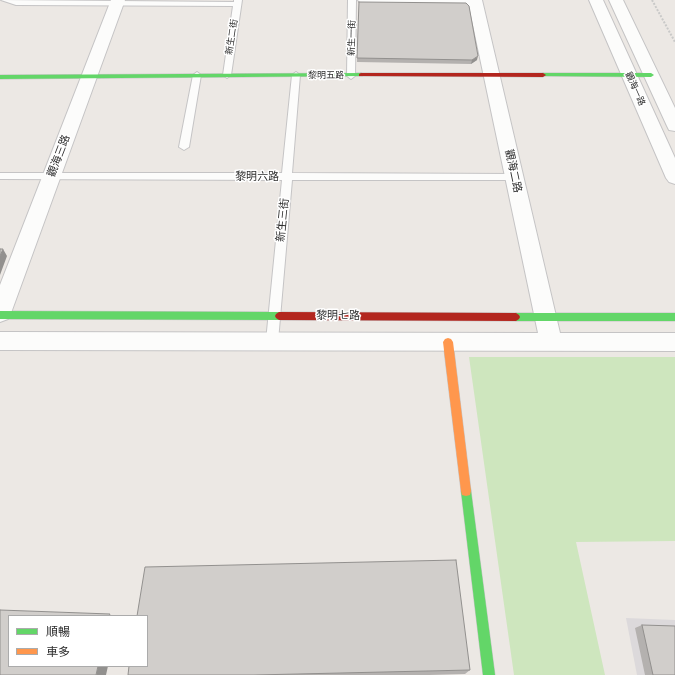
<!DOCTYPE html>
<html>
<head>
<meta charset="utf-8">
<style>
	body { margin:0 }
	#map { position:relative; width:675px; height:675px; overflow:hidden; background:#ece8e4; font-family:"Noto Sans","Noto Sans TC",sans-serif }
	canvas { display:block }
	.legend { position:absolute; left:8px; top:615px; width:140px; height:52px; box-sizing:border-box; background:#fff; border:1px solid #ababab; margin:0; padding:5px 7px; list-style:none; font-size:12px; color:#2e2e2e }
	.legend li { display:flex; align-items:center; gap:8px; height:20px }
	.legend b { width:20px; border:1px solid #ababab }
</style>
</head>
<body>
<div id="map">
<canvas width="675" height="675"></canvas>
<ul class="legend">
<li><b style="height:5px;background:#63d668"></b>順暢</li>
<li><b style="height:5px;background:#ff974d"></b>車多</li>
</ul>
</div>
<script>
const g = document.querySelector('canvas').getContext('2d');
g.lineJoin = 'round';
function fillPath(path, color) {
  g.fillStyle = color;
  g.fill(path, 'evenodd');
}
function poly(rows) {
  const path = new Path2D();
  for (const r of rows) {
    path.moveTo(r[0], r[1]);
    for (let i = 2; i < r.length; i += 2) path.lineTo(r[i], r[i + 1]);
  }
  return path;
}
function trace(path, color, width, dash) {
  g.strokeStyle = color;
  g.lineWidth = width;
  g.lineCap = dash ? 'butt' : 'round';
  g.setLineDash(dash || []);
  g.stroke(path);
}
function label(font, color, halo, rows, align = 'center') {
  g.font = font + ' "Noto Sans","Noto Sans TC",sans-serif';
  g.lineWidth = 3;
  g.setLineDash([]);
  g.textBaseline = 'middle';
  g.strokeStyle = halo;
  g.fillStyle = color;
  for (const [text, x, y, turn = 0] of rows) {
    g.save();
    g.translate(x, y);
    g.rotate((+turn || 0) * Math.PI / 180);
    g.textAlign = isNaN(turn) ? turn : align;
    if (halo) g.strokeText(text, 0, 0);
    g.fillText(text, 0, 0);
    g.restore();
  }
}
fillPath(poly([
	[626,618,675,620,675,675,637,675]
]), '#dcd9db');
fillPath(poly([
	[469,357,675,357,675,541,576,542,605,675,514,675]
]), '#cee6be');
const lane = poly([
	[1,0,234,2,234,0,242,0,231,75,227,78,223,75,233,6,16,5,1,0],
	[348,0,356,0,355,76,351,79,347,76,348,0],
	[197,72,201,75,189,147,184,150,179,147,193,75,197,72],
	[296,72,300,75,292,173,514,174,519,177,514,180,292,180,278,341,276,345,272,346,268,345,266,341,282,180,0,179,0,173,282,173,292,75,296,72]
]);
const street = poly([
	[111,0,125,0,11,313,8,319,0,322,0,285,111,0],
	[358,0,482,0,560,333,675,333,675,351,0,350,0,332,538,333,469,6,365,4,360,3,358,0],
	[589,0,603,0,675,158,675,184,669,182,666,178,589,0],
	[609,0,623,0,675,108,675,131,669,130,667,126,609,0]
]);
const fast = poly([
	[361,73,363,74,363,76,0,79,0,75,361,73],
	[543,73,651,73,654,75,651,77,541,76,541,74,543,73],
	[0,311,279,312,282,314,283,316,282,318,279,320,0,319,0,311],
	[516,313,675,313,675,321,516,321,513,319,512,317,513,315,516,313],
	[466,486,470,487,471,491,495,675,483,675,461,491,462,487,466,486]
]);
const slow = poly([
	[448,338,451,339,453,342,471,491,470,495,466,496,462,495,461,491,443,342,445,339,448,338]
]);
const jam = poly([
	[361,73,543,73,546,75,543,77,359,76,359,74,361,73],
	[279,312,516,313,519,315,520,317,519,319,516,321,279,320,276,318,275,316,276,314,279,312]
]);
trace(lane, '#c5c4c5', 2);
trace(street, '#c5c4c5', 2);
trace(fast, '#c5c4c5', 1);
trace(slow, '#c5c4c5', 1);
trace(jam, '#c5c4c5', 1);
trace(poly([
	[652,0,675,42]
]), '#c9c9c8', 2, [2, 1.5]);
fillPath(lane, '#fcfcfb');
fillPath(street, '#fcfcfb');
fillPath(fast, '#63d668');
fillPath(slow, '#ff974d');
fillPath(jam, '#b3261e');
fillPath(poly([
	[359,2,477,60,471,64,357,62],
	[642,625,675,675,645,675,635,628],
	[470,670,465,674,429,675,128,675]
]), '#b4b1af');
fillPath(poly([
	[478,56,477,60,471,64,472,60],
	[3,249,7,256,0,275,0,256],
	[98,666,108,666,106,675,96,675]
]), '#92908e');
const building = poly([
	[359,2,466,3,469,6,478,56,472,60,357,58,359,2],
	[0,249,3,249,0,256,0,249],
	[456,560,470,670,254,675,128,675,129,666,147,666,147,616,137,616,145,567,456,560],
	[0,610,110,614,109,616,9,616,9,666,98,666,96,675,0,675,0,610],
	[642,625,675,626,675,675,653,675,642,625]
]);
fillPath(building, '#d1cecb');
trace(building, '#92908e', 1);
label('9px', '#2e2e2e', '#fff', [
	["新生二街",232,37,-81],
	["新生一街",352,38,-89],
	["黎明五路",326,75],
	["觀海一路",635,89,66]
]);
label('11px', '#2e2e2e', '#fff', [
	["觀海三路",59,156,-69],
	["觀海二路",513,171,78],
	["黎明六路",257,177],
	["新生三街",283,220,-84],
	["黎明七路",338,316]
]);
</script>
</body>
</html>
